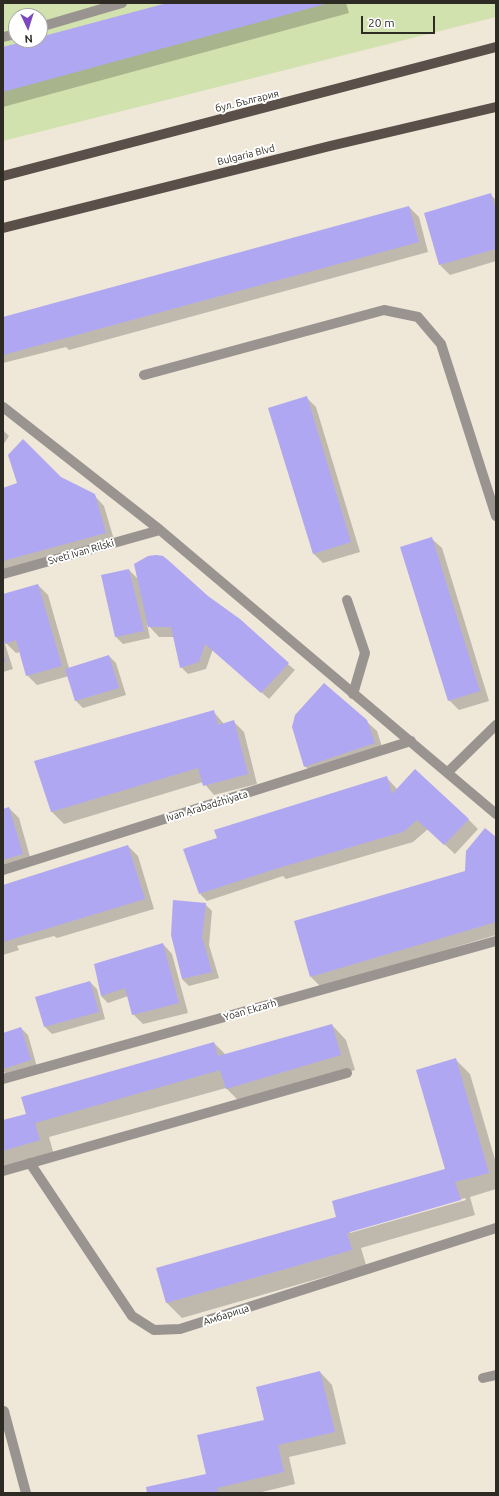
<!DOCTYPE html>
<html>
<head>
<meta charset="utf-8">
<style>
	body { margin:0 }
	#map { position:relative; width:499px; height:1496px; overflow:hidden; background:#efe7d8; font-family:Ubuntu,sans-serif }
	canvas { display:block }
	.frame { position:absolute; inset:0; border:4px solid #2e2b25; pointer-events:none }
	.north { position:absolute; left:8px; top:8px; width:40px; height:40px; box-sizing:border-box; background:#fff; border:1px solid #abaaa8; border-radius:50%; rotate:176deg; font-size:11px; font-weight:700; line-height:16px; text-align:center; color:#2e2b25 }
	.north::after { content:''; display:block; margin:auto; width:14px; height:18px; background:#7c48bf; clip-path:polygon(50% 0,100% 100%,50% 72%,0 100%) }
	.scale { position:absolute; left:361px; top:16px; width:74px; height:18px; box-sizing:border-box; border:2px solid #2e2b25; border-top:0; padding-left:5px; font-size:12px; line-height:14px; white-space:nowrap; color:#2e2b25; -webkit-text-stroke:3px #fff; paint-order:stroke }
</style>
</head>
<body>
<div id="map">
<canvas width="499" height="1496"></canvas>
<div class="frame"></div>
<div class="north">N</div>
<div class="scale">20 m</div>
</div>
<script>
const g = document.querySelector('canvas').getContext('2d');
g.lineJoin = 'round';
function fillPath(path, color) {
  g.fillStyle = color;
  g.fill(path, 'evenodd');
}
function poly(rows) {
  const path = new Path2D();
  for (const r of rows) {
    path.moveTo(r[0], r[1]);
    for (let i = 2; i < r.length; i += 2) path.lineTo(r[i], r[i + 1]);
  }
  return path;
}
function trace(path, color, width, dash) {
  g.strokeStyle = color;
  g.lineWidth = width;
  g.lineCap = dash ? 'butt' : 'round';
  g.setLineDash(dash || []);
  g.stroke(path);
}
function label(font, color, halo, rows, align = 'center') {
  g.font = font + ' Ubuntu,sans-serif';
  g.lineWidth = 4;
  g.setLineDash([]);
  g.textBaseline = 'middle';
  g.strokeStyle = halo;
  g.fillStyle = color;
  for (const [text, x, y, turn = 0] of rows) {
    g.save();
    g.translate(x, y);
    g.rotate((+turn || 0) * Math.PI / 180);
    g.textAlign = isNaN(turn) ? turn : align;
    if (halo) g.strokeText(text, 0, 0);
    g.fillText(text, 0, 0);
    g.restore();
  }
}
fillPath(poly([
	[3,3,496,3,496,17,3,141],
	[16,16,40,16,40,40,16,40]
]), '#d2e2af');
fillPath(poly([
	[172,3,346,3,349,13,3,107,3,49],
	[490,194,496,200,496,261,450,275,440,265],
	[409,207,419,217,428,252,69,350,66,347,3,363,3,318],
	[306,397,316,407,360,552,323,563,313,553],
	[3,430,9,436,3,445],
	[61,478,94,495,104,506,115,543,3,574,3,489],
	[432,539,442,548,489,701,459,710,449,700],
	[129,570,138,579,207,597,295,670,269,699,213,649,206,669,188,674,181,667,174,637,159,637,147,624,150,638,123,644,116,637],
	[38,585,48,595,69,668,109,656,116,663,126,695,83,708,76,701,69,676,37,685,27,675,20,652,16,653,4,641,13,669,3,672,3,595],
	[213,711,224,724,234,722,244,732,257,784,214,795,203,782,64,824,52,812,36,762],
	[366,721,377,731,384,753,315,776,305,766],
	[386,777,397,789,468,819,478,829,455,854,428,829,413,842,286,879,283,876,207,901,200,894],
	[9,808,19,818,32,864,3,872,3,810],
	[496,838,496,935,321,987,311,977,466,871],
	[128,846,138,856,154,909,57,938,54,936,17,946,19,950,3,955,3,886],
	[205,904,212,911,209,945,219,978,189,986,182,979],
	[163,944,172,954,188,1013,143,1024,133,1014,128,996,108,1003,101,996],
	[90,982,97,989,105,1019,52,1034,45,1027],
	[332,1025,346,1040,355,1070,241,1103,226,1088,49,1137,54,1155,3,1170,3,1121,28,1114,214,1043,226,1055],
	[21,1028,28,1035,37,1067,8,1076,3,1071,3,1034],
	[456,1060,470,1074,496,1163,496,1189,470,1197,475,1215,361,1248,366,1265,182,1318,167,1303,158,1269,337,1217,446,1170],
	[465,1198,466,1200,350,1233,350,1231],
	[320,1372,332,1385,346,1444,289,1457,295,1484,258,1493,148,1493,207,1475]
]), '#0003');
fillPath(poly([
	[167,3,329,3,3,92,3,47,30,40,40,40,40,37],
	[491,193,496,211,496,249,439,265,424,213],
	[409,206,419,242,3,355,3,317],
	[307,396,351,542,313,554,268,408],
	[23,439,61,477,95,494,106,533,3,561,3,488,17,483,8,455],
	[432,537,480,691,448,701,400,547],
	[156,555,163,556,168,560,208,596,240,619,289,663,261,693,205,644,199,662,180,668,171,627,148,627,134,564,148,556],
	[129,569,144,631,115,637,101,575],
	[38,584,62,666,26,676,16,640,5,644,3,638,3,594],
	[3,653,6,662,3,663],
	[109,655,119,688,75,701,65,669],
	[324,683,367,720,375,743,304,767,292,727,295,715],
	[214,710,218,725,234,720,248,774,203,786,198,768,51,812,34,761],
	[415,769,469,819,444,845,417,820,403,832,275,869,199,894,183,849,217,838,214,830,387,776,392,794],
	[9,807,23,854,3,860,3,809],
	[485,828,496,837,496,922,310,977,294,921,465,871,466,851],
	[128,845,145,899,3,942,3,885],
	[173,900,206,903,202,937,212,972,182,979,171,935],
	[163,943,179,1003,132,1015,125,988,101,996,94,964],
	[90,981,99,1012,44,1027,35,997],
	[332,1024,341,1055,226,1089,220,1070,35,1123,40,1140,3,1151,3,1120,26,1114,21,1097,214,1042,218,1056],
	[21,1027,31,1060,3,1069,3,1033],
	[456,1058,489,1173,455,1182,461,1200,347,1233,352,1250,166,1303,156,1268,336,1217,332,1201,445,1169,416,1070],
	[320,1371,335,1432,278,1445,284,1472,217,1488,219,1493,147,1493,146,1487,206,1474,197,1435,264,1420,256,1387]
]), '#afa7f2');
trace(poly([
	[347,600,365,653,353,694]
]), '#9a9490', 10);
trace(poly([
	[40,27,122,3],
	[3,37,16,34],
	[144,375,384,310,418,317,441,344,496,516],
	[3,407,160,530,496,814],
	[3,574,160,530],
	[448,772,496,725],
	[3,870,411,741],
	[3,1079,496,941],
	[30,1163,132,1316,154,1330,180,1329,496,1228],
	[3,1171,347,1073],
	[483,1378,496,1375],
	[4,1411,26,1493]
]), '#9a9490', 10);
trace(poly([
	[3,176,496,47],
	[3,228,330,146,496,107]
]), '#5b5049', 10);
label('10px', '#2e2b25', '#fff', [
	["бул. България",247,101,-14],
	["Bulgaria Blvd",246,155,-14],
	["Sveti Ivan Rilski",81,552,-16],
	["Ivan Arabadzhiyata",207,806,-17],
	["Yoan Ekzarh",250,1010,-16],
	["Амбарица",226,1315,-18]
]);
</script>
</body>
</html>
